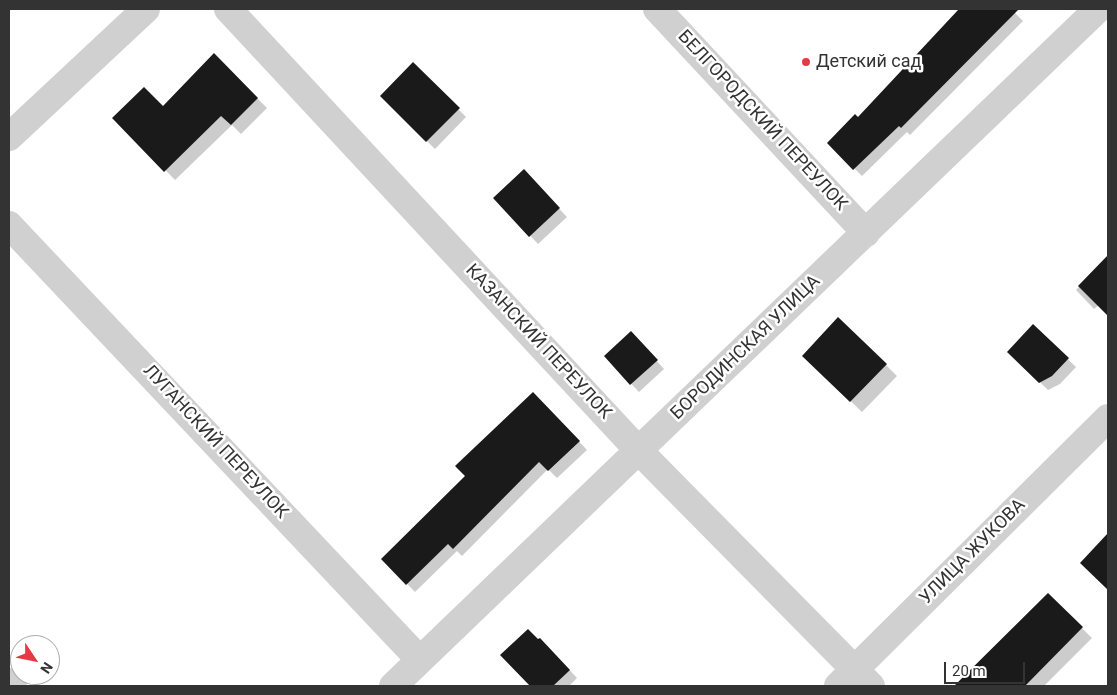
<!DOCTYPE html>
<html>
<head>
<meta charset="utf-8">
<style>
	body { margin:0 }
	#map { position:relative; width:1117px; height:695px; overflow:hidden; background:#fff; font-family:Roboto,sans-serif }
	canvas { display:block }
	.frame { position:absolute; inset:0; border:10px solid #333; pointer-events:none }
	.north { position:absolute; left:10px; top:635px; width:50px; height:50px; box-sizing:border-box; background:#fff; border:1px solid #adadad; border-radius:50%; rotate:124deg; font-size:14px; font-weight:700; line-height:20px; text-align:center; color:#333 }
	.north::after { content:''; display:block; margin:auto; width:18px; height:22px; background:#e63946; clip-path:polygon(50% 0,100% 100%,50% 72%,0 100%) }
	.scale { position:absolute; left:944px; top:662px; width:81px; height:22px; box-sizing:border-box; border:2px solid #333; border-top:0; padding-left:6px; font-size:15px; line-height:18px; white-space:nowrap; color:#333; -webkit-text-stroke:4px #fff; paint-order:stroke }
</style>
</head>
<body>
<div id="map">
<canvas width="1117" height="695"></canvas>
<div class="frame"></div>
<div class="north">N</div>
<div class="scale">20 m</div>
</div>
<script>
const g = document.querySelector('canvas').getContext('2d');
g.lineJoin = 'round';
function fillPath(path, color) {
  g.fillStyle = color;
  g.fill(path, 'evenodd');
}
function poly(rows) {
  const path = new Path2D();
  for (const r of rows) {
    path.moveTo(r[0], r[1]);
    for (let i = 2; i < r.length; i += 2) path.lineTo(r[i], r[i + 1]);
  }
  return path;
}
function trace(path, color, width, dash) {
  g.strokeStyle = color;
  g.lineWidth = width;
  g.lineCap = dash ? 'butt' : 'round';
  g.setLineDash(dash || []);
  g.stroke(path);
}
function label(font, color, halo, rows, align = 'center') {
  g.font = font + ' Roboto,sans-serif';
  g.lineWidth = 5;
  g.setLineDash([]);
  g.textBaseline = 'middle';
  g.strokeStyle = halo;
  g.fillStyle = color;
  for (const [text, x, y, turn = 0] of rows) {
    g.save();
    g.translate(x, y);
    g.rotate((+turn || 0) * Math.PI / 180);
    g.textAlign = isNaN(turn) ? turn : align;
    if (halo) g.strokeText(text, 0, 0);
    g.fillText(text, 0, 0);
    g.restore();
  }
}
fillPath(poly([
	[959,9,1011,9,1023,21,910,135,907,132,862,176,829,143,858,119],
	[214,55,267,108,241,134,232,125,175,180,114,118,163,107],
	[413,64,466,117,435,149,381,96],
	[531,179,567,217,538,244,495,198],
	[1108,257,1108,314,1099,305,1094,309,1076,290],
	[1033,326,1076,367,1060,384,1048,390,1009,352],
	[639,341,664,369,639,392,605,356],
	[886,365,897,376,862,412,815,367],
	[541,401,587,450,557,478,548,469,462,556,457,551,415,592,383,559],
	[1108,535,1108,589,1082,563],
	[1048,595,1092,638,1044,686,966,686,961,681],
	[538,641,548,647,577,678,569,686,532,686,502,655]
]), '#0003');
fillPath(poly([
	[959,9,1019,9,901,128,899,126,853,170,827,143,855,114,858,117],
	[214,53,258,98,231,125,221,116,164,172,112,118,144,87,163,106],
	[413,62,460,108,426,142,380,96],
	[524,169,560,208,529,237,493,198],
	[1108,255,1108,316,1078,286],
	[838,317,887,364,850,402,802,356],
	[1033,324,1069,358,1052,376,1039,383,1007,352],
	[631,331,658,360,630,385,604,356],
	[533,392,580,441,548,471,539,462,453,549,448,544,406,585,381,559,465,476,455,466],
	[1108,533,1108,590,1080,563],
	[1048,593,1083,627,1025,686,954,686],
	[528,629,538,639,540,638,570,670,553,686,530,686,500,655]
]), '#1a1a1a');
trace(poly([
	[228,9,639,451,871,686],
	[657,9,866,233],
	[9,137,146,9],
	[9,225,420,660],
	[9,682,13,686],
	[393,686,1098,9],
	[838,686,1108,418]
]), '#d0d0d0', 28);
for (const [x, y, r, color] of [
	[806,62,5,"#e63946"]
]) {
  const dot = new Path2D();
  dot.arc(x, y, r, 0, 2 * Math.PI);
  g.fillStyle = color;
  g.fill(dot);
  trace(dot, '#fff', 2);
}
label('18px', '#333', '#fff', [
	["Детский сад",816,62]
], 'left');
label('18px', '#333', '#fff', [
	["БЕЛГОРОДСКИЙ ПЕРЕУЛОК",762,121,47],
	["КАЗАНСКИЙ ПЕРЕУЛОК",538,342,47],
	["БОРОДИНСКАЯ УЛИЦА",746,348,-44],
	["ЛУГАНСКИЙ ПЕРЕУЛОК",215,442,47],
	["УЛИЦА ЖУКОВА",973,552,-45]
]);
</script>
</body>
</html>
